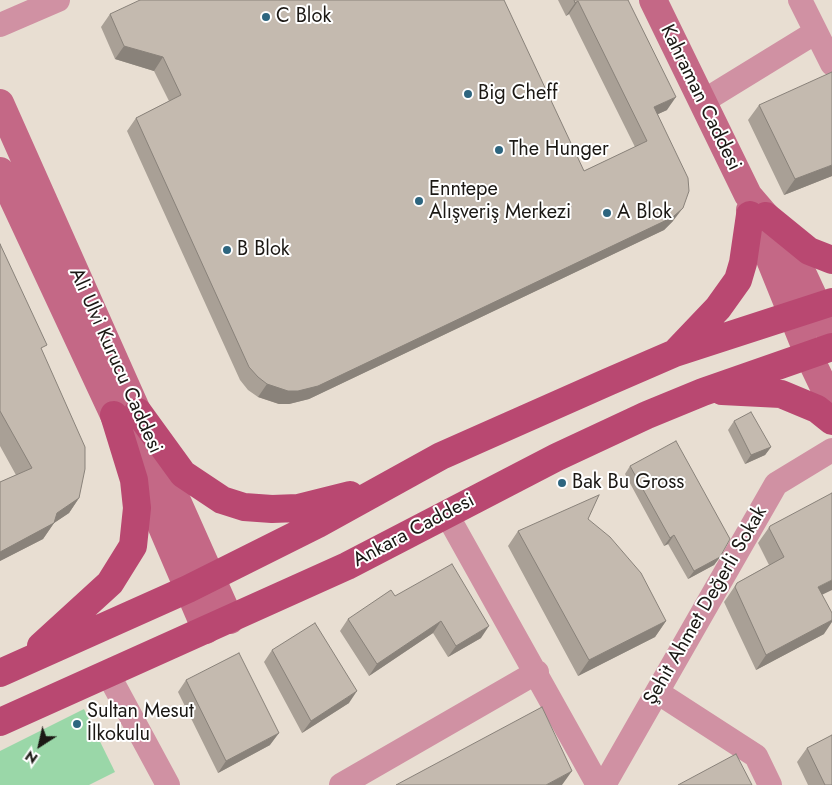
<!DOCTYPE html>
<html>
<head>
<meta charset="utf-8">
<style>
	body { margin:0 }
	#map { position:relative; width:832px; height:785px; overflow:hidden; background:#e8ded2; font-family:Jost,sans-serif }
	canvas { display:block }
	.north { position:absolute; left:15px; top:720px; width:50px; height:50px; -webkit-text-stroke:4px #fff; paint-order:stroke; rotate:215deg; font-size:14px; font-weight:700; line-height:20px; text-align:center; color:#1b1814 }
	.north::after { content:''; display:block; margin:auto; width:18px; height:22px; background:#1b1814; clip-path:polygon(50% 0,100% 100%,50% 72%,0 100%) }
</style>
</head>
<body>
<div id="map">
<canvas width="832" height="785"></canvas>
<div class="north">N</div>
</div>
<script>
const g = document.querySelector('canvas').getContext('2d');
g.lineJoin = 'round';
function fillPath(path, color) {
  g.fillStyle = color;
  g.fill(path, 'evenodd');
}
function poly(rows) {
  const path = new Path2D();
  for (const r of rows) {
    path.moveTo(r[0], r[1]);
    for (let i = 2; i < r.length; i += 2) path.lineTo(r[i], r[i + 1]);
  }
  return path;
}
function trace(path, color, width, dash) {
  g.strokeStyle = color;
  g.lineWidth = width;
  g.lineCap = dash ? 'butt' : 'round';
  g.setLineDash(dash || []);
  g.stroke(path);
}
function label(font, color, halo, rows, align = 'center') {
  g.font = font + ' Jost,sans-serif';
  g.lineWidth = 4;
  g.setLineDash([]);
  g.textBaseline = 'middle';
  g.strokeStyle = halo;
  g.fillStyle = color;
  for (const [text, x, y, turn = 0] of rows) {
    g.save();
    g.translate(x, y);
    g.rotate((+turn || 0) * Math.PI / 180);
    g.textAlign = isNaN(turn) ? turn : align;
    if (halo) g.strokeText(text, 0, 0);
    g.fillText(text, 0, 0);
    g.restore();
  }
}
fillPath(poly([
	[84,709,115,772,89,785,0,785,0,751]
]), '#9ad7a8');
trace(poly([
	[800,0,832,64],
	[0,25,58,0],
	[702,102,816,32],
	[446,513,598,785],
	[108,674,168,785],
	[657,692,756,756,770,785],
	[341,785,537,672],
	[604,785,776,484,832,450]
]), '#d091a3', 24);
trace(poly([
	[653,0,748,195,766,216,799,266,832,337],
	[0,103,230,620],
	[0,171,114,415,206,630],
	[750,210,809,356,832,404]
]), '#c46886', 28);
trace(poly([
	[766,216,809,251,832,260],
	[678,350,718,308,738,280,743,263,750,215],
	[722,391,781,394,817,409,832,421],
	[138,412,183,474,222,500,244,507,272,509,298,508,350,495],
	[41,646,110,583,133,546,137,508,134,480,114,415],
	[0,673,188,589,318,524,441,456,608,382,675,353,832,302],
	[0,722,347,566,557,457,647,415,703,392,832,347]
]), '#b94871', 28);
fillPath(poly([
	[558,0,628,0,667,110,658,114,673,221,664,230,309,399,289,404,279,404,258,397,248,390,240,380,127,131,136,118,169,101,154,71,115,59,101,27,110,14,584,171,635,147,569,14,566,16],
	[759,105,832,176,784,195,748,120],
	[0,244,42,351,79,498,69,513,54,523,43,539,0,561,0,482,16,475,0,446],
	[734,421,771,447,765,455,745,464,728,430],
	[630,466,720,557,714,565,688,579,668,544,664,546,625,474],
	[588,519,666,621,655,637,578,676,508,546,518,531],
	[770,526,822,595,824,634,756,670,724,602,737,583,769,565,758,543],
	[395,596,481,638,448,657,433,633,369,676,340,631,348,619],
	[272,650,349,703,302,733,264,662],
	[186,680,270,745,218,773,178,692],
	[807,748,832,785,808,785,797,762]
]), '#a9a096');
fillPath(poly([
	[578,1,569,14,566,16,575,3],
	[124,46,163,57,154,71,115,59],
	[676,97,667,110,645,120,654,107],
	[832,165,832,176,784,195,795,179],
	[683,208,673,221,664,230,309,399,289,404,279,404,258,397,267,384],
	[771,447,765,455,745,464,751,455],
	[79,498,69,513,51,525,54,523,43,539,0,561,0,552],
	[674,535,668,544,664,546,670,538],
	[720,557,714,565,688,579,694,571],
	[832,580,832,590,807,602,818,587],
	[832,620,832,622,824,634,756,670,766,655],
	[441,621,433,633,369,676,377,664],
	[666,621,655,637,578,676,589,660],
	[489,626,481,638,448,657,456,646],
	[357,691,349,703,302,733,311,721],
	[279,733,270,745,218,773,226,761],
	[572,771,562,785,546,785]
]), '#89827a');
const building = poly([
	[140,0,504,0,584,171,647,141,578,1,575,3,574,0,628,0,676,97,654,107,688,178,689,191,683,208,673,217,318,386,298,391,288,391,267,384,258,377,249,367,136,118,181,95,163,57,124,46,110,14,140,0],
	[832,72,832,165,795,179,759,105,832,72],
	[0,244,47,345,41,348,85,447,85,469,79,498,57,513,54,523,0,552,0,482,32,468,0,411,0,244],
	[751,412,771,447,751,455,734,421,751,412],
	[676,441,730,539,720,557,694,571,674,535,670,538,630,466,676,441],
	[832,493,832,580,818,587,832,613,832,620,766,655,735,587,737,583,784,557,769,528,770,526,832,493],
	[599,495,588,519,610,537,641,573,666,621,589,660,518,531,599,495],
	[452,564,489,626,456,646,441,621,377,664,348,619,391,590,395,596,452,564],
	[315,623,357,691,311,721,272,650,315,623],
	[239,653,279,733,226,761,186,680,239,653],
	[542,707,572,771,546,785,396,785,542,707],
	[832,735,832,785,825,785,807,748,832,735],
	[736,754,752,785,678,785,736,754]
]);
fillPath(building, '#c4baaf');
trace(building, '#89827a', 1);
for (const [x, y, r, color] of [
	[266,17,5,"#2d657f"],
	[468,94,5,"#2d657f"],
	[499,150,5,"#2d657f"],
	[419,201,5,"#2d657f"],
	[607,213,5,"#2d657f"],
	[227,250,5,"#2d657f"],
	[562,483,5,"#2d657f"],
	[77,724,5,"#2d657f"]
]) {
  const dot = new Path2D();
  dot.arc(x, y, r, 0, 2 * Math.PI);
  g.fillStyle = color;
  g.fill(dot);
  trace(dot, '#fff', 2);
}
label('20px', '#1b1814', '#fff', [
	["C Blok",276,17],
	["Big Cheff",478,94],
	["The Hunger",509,150],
	["Enntepe",429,190],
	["Alışveriş Merkezi",429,213],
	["A Blok",617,213],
	["B Blok",237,250],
	["Bak Bu Gross",572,483],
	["Sultan Mesut",87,712],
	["İlkokulu",87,735]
], 'left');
label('20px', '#1b1814', '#fff', [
	["Kahraman Caddesi",700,98,64],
	["Ali Ulvi Kurucu Caddesi",115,361,66],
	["Ankara Caddesi",414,531,-28],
	["Şehit Ahmet Değerli Sokak",706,606,-60]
]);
</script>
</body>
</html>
